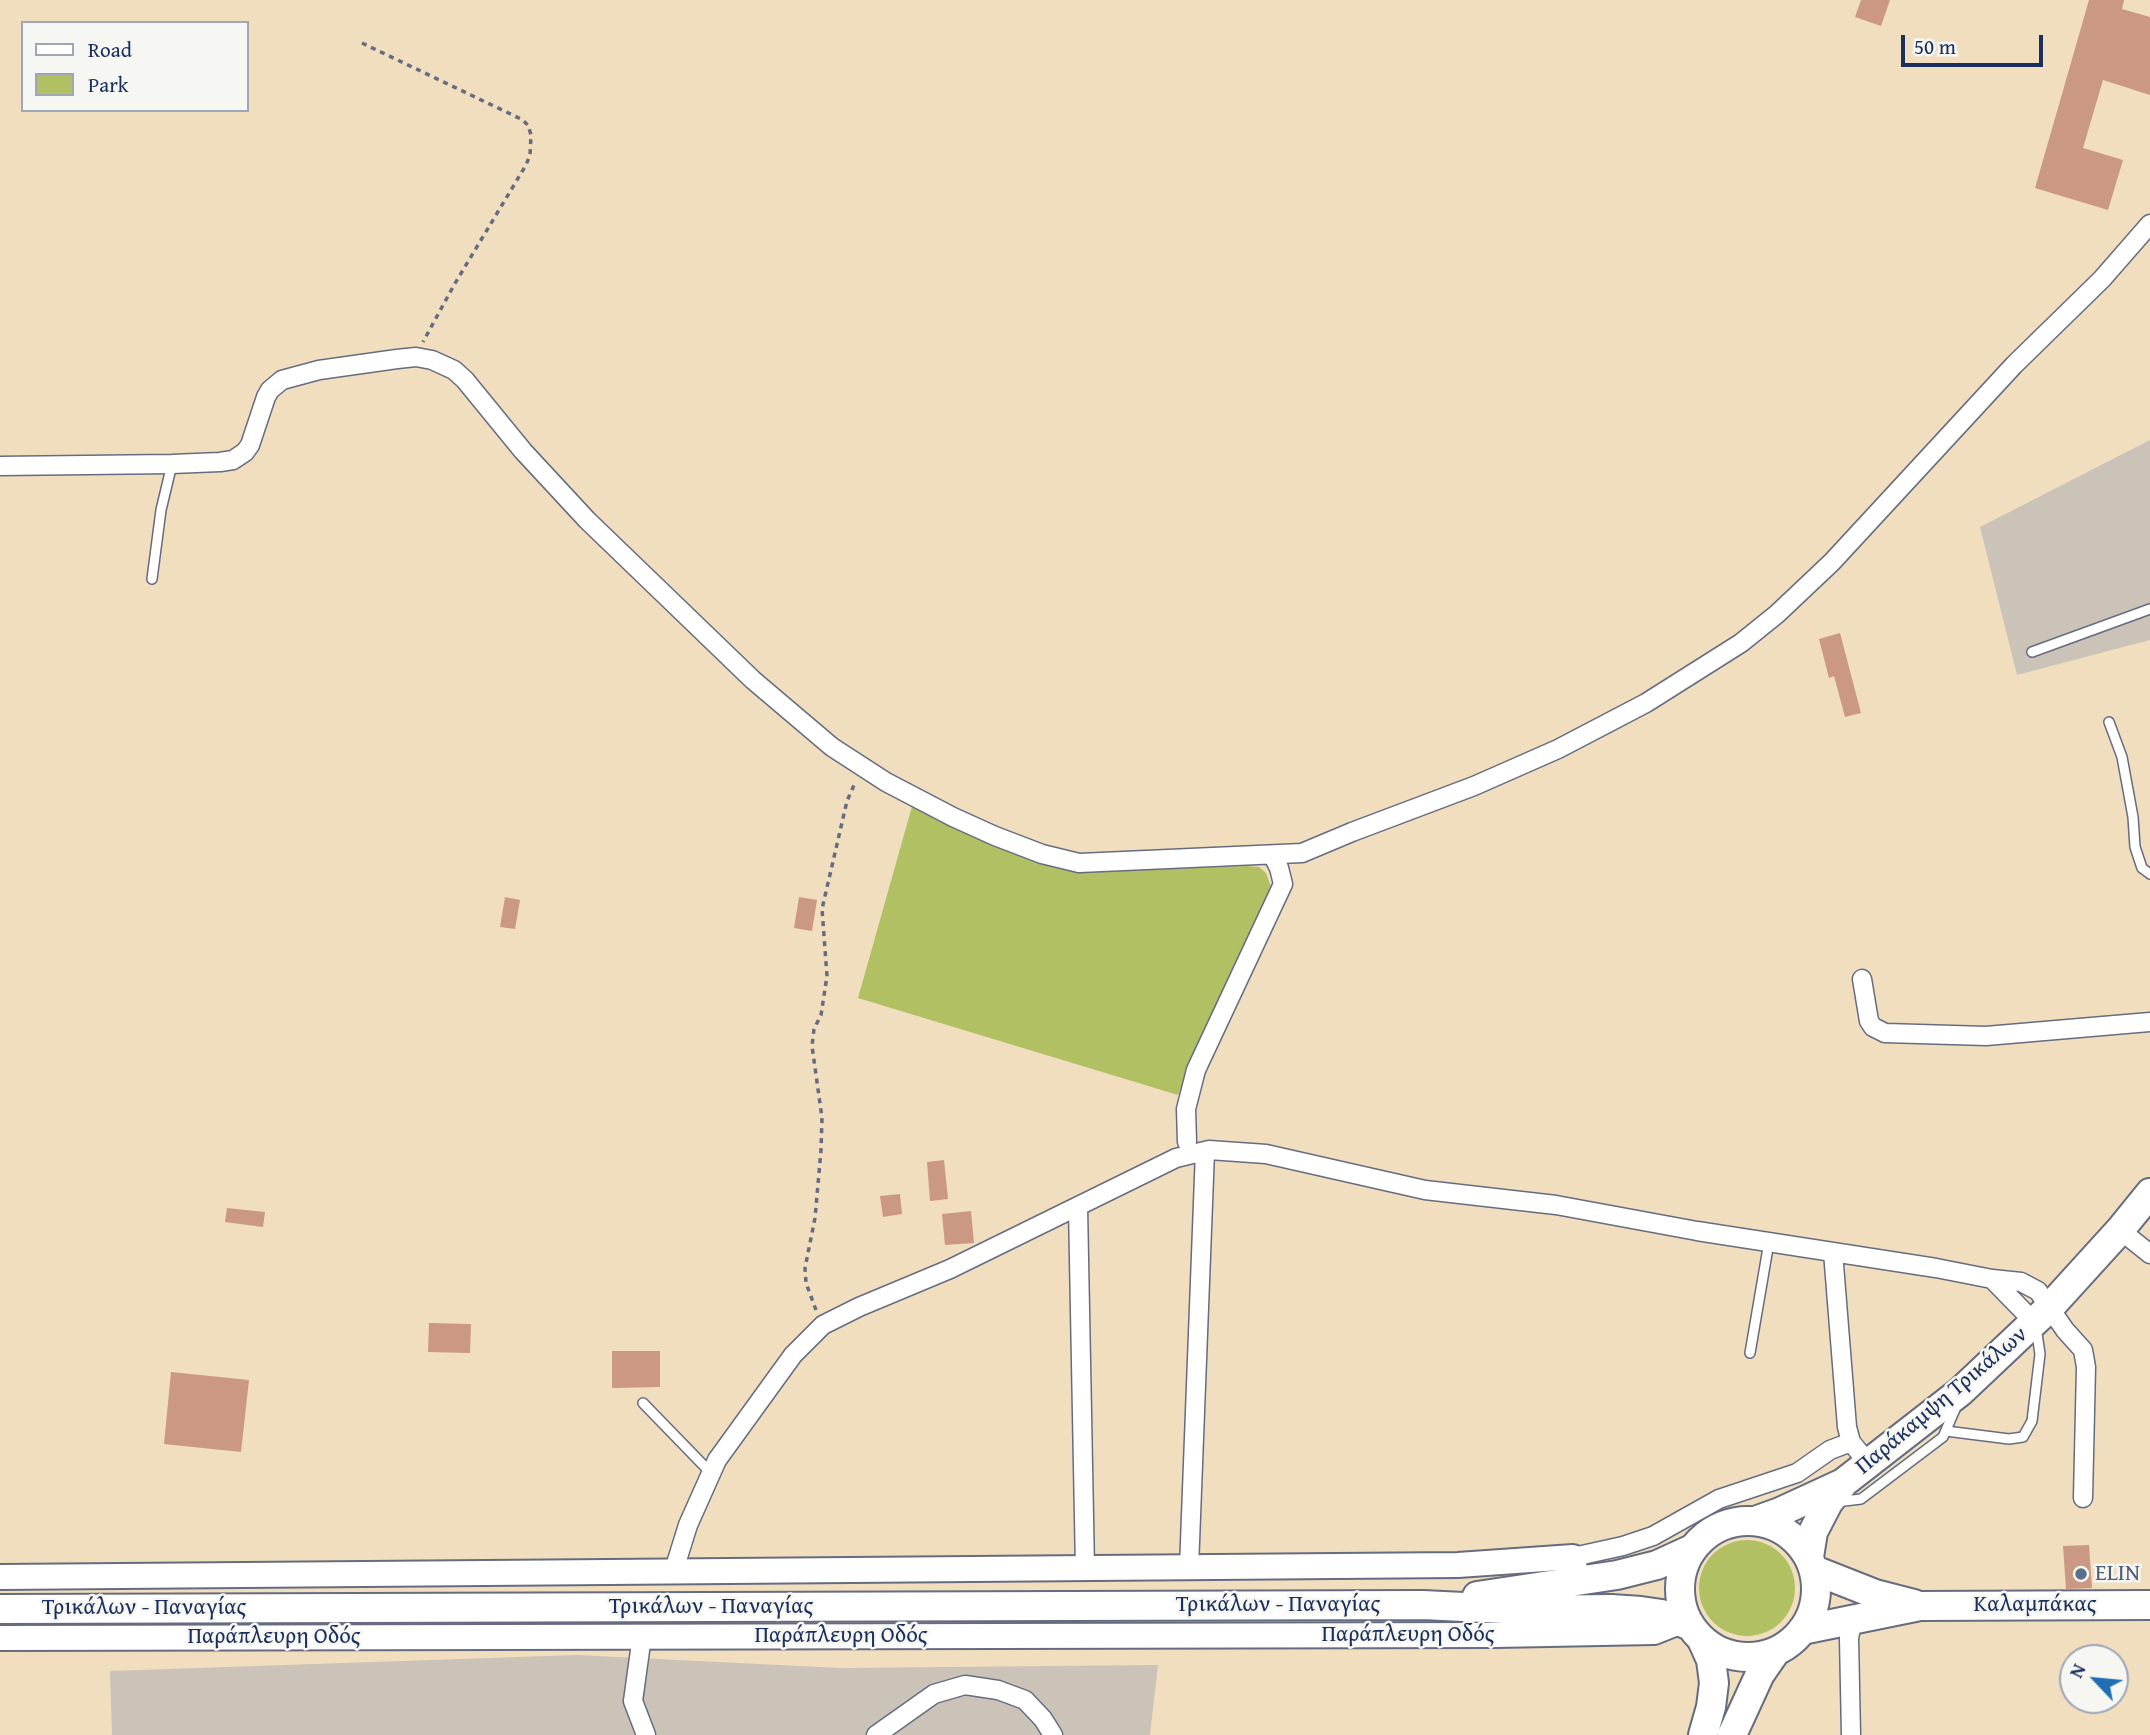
<!DOCTYPE html>
<html>
<head>
<meta charset="utf-8">
<style>
	body { margin:0 }
	#map { position:relative; width:2150px; height:1735px; overflow:hidden; background:#f0debe; font-family:"Gentium Book Plus",serif }
	canvas { display:block }
	.legend { position:absolute; left:21px; top:21px; width:228px; height:91px; box-sizing:border-box; background:#f6f6f2; border:2px solid #9ea6b7; margin:0; padding:9px 12px; list-style:none; font-size:21px; color:#1b2f5e }
	.legend li { display:flex; align-items:center; gap:14px; height:35px }
	.legend b { width:35px; border:2px solid #9ea6b7 }
	.north { position:absolute; left:2059px; top:1644px; width:70px; height:70px; box-sizing:border-box; background:#f6f6f2; border:2px solid #9ea6b7; border-radius:50%; rotate:296deg; font-size:19px; font-weight:700; line-height:28px; text-align:center; color:#1b2f5e }
	.north::after { content:''; display:block; margin:auto; width:24px; height:32px; background:#1f6fb2; clip-path:polygon(50% 0,100% 100%,50% 72%,0 100%) }
	.scale { position:absolute; left:1901px; top:35px; width:142px; height:32px; box-sizing:border-box; border:4px solid #1b2f5e; border-top:0; padding-left:9px; font-size:21px; line-height:24px; white-space:nowrap; color:#1b2f5e; -webkit-text-stroke:5px #f6f6f2; paint-order:stroke }
</style>
</head>
<body>
<div id="map">
<canvas width="2150" height="1735"></canvas>
<ul class="legend">
<li><b style="height:9px;background:#fff"></b>Road</li>
<li><b style="height:19px;background:#b0c063"></b>Park</li>
</ul>
<div class="north">N</div>
<div class="scale">50 m</div>
</div>
<script>
const g = document.querySelector('canvas').getContext('2d');
g.lineJoin = 'round';
function fillPath(path, color) {
  g.fillStyle = color;
  g.fill(path, 'evenodd');
}
function poly(rows) {
  const path = new Path2D();
  for (const r of rows) {
    if (r.length === 3) {
      path.moveTo(r[0] + r[2], r[1]);
      path.arc(r[0], r[1], r[2], 0, 2 * Math.PI);
      continue;
    }
    path.moveTo(r[0], r[1]);
    for (let i = 2; i < r.length; i += 2) path.lineTo(r[i], r[i + 1]);
  }
  return path;
}
function trace(path, color, width, dash) {
  g.strokeStyle = color;
  g.lineWidth = width;
  g.lineCap = dash ? 'butt' : 'round';
  g.setLineDash(dash || []);
  g.stroke(path);
}
function label(font, color, halo, rows, align = 'center') {
  g.font = font + ' "Gentium Book Plus",serif';
  g.lineWidth = 5;
  g.setLineDash([]);
  g.textBaseline = 'middle';
  g.strokeStyle = halo;
  g.fillStyle = color;
  for (const [text, x, y, turn = 0] of rows) {
    g.save();
    g.translate(x, y);
    g.rotate((+turn || 0) * Math.PI / 180);
    g.textAlign = isNaN(turn) ? turn : align;
    if (halo) g.strokeText(text, 0, 0);
    g.fillText(text, 0, 0);
    g.restore();
  }
}
fillPath(poly([
	[2150,440,2150,640,2017,675,1980,527],
	[577,1655,840,1668,1158,1665,1150,1735,112,1735,110,1671]
]), '#cbc3b8');
fillPath(poly([
	[913,803,1017,854,1055,868,1097,872,1246,866,1259,867,1266,873,1271,887,1269,900,1178,1095,858,998],
	[1747,1588,48]
]), '#b0c063');
fillPath(poly([
	[1861,0,1890,0,1881,26,1855,17],
	[2089,0,2124,0,2122,9,2150,17,2150,95,2103,80,2083,148,2123,160,2108,210,2035,188],
	[1840,633,1861,713,1845,717,1834,676,1829,678,1819,639],
	[505,897,520,900,515,929,500,927],
	[799,897,817,900,812,931,794,928],
	[944,1160,948,1199,930,1201,927,1162],
	[900,1194,902,1214,883,1217,880,1196],
	[227,1208,265,1212,263,1227,225,1222],
	[971,1211,974,1243,945,1245,942,1214],
	[429,1323,471,1324,470,1353,428,1352],
	[612,1351,660,1351,660,1387,612,1388],
	[171,1372,249,1380,241,1452,164,1444],
	[2089,1545,2092,1588,2066,1589,2063,1546]
]), '#ca9883');
const lane = poly([
	[152,579,161,510,172,464],
	[2032,652,2150,609],
	[2109,722,2122,757,2133,817,2135,847,2142,868,2150,874],
	[1750,1353,1769,1242],
	[643,1403,710,1472],
	[1946,1431,2009,1439,2023,1437,2032,1421,2040,1354,2036,1327],
	[1836,1502,1861,1499,1943,1437,1956,1407]
]);
const street = poly([
	[0,466,172,464,220,462,233,460,245,452,250,445,266,397,270,390,282,380,319,370,397,359,416,357,432,360,454,370,465,380,523,451,587,520,753,680,832,747,886,782,953,817,995,836,1042,854,1079,863,1302,853,1352,832,1474,786,1558,749,1646,703,1741,643,1777,614,1832,562,2014,365,2102,279,2150,224],
	[1862,979,1869,1021,1873,1027,1885,1033,1986,1036,2150,1022],
	[1187,1142,1186,1109,1196,1070,1283,884,1279,868,1273,856],
	[1078,1207,1085,1569],
	[2120,1230,2150,1254],
	[1833,1252,1847,1427,1851,1442,1868,1463],
	[1992,1279,2035,1323],
	[1573,1557,1623,1546,1653,1536,1719,1499,1797,1473,1830,1450,1851,1442],
	[1189,1568,1205,1151],
	[674,1570,688,1525,717,1460,793,1355,823,1325,859,1307,950,1269,1176,1158,1209,1150,1266,1154,1425,1190,1556,1205,1697,1231,1936,1268,1992,1279,2021,1282,2038,1291,2065,1330,2083,1350,2086,1367,2083,1498],
	[642,1636,633,1701,646,1735],
	[876,1735,934,1694,965,1685,998,1690,1025,1700,1043,1719,1053,1735],
	[1851,1735,1849,1638,1853,1619]
]);
const secondary = poly([
	[0,1577,1458,1565,1573,1557,1577,1582],
	[0,1638,1496,1635,1654,1632,1679,1622]
]);
const primary = poly([
	[1748,1589,68],
	[1755,1521,1780,1512,1843,1483,1960,1392,2050,1307,2120,1230,2150,1193],
	[1809,1557,1813,1532,1828,1503,1842,1485],
	[1814,1570,1875,1594,1914,1604],
	[1477,1596,1617,1575,1657,1565,1692,1549],
	[0,1609,1423,1605,1524,1610,1611,1609,1641,1611,1662,1614,1690,1626],
	[1802,1630,1920,1606,2150,1605],
	[1702,1640,1711,1660,1714,1683,1711,1707,1703,1735],
	[1732,1735,1760,1674,1776,1651]
]);
trace(lane, '#666c80', 12);
trace(street, '#666c80', 21);
trace(secondary, '#666c80', 28);
trace(primary, '#666c80', 32);
trace(poly([
	[362,43,521,119,528,125,531,135,530,155,526,165,454,285,423,342],
	[816,1310,806,1283,805,1268,815,1218,821,1150,822,1118,812,1046,814,1029,821,1015,827,976,822,909,847,801,855,783]
]), '#666c80', 3.5, [5, 5]);
trace(lane, '#fff', 9);
trace(street, '#fff', 18);
trace(secondary, '#fff', 24);
trace(primary, '#fff', 28);
for (const [x, y, r, color] of [
	[2081,1574,7,"#5c6f8a"]
]) {
  const dot = new Path2D();
  dot.arc(x, y, r, 0, 2 * Math.PI);
  g.fillStyle = color;
  g.fill(dot);
  trace(dot, '#f6f6f2', 2.5);
}
label('23px', '#1b2f5e', '#f6f6f2', [
	["Παράκαμψη Τρικάλων",1942,1401,-40],
	["Τρικάλων - Παναγίας",1278,1605],
	["Καλαμπάκας",2035,1605],
	["Τρικάλων - Παναγίας",711,1607],
	["Τρικάλων - Παναγίας",144,1608],
	["Παράπλευρη Οδός",1408,1635],
	["Παράπλευρη Οδός",841,1636],
	["Παράπλευρη Οδός",274,1637]
]);
label('23px', '#4e5e75', '#f6f6f2', [
	["ELIN",2095,1574]
], 'left');
</script>
</body>
</html>
